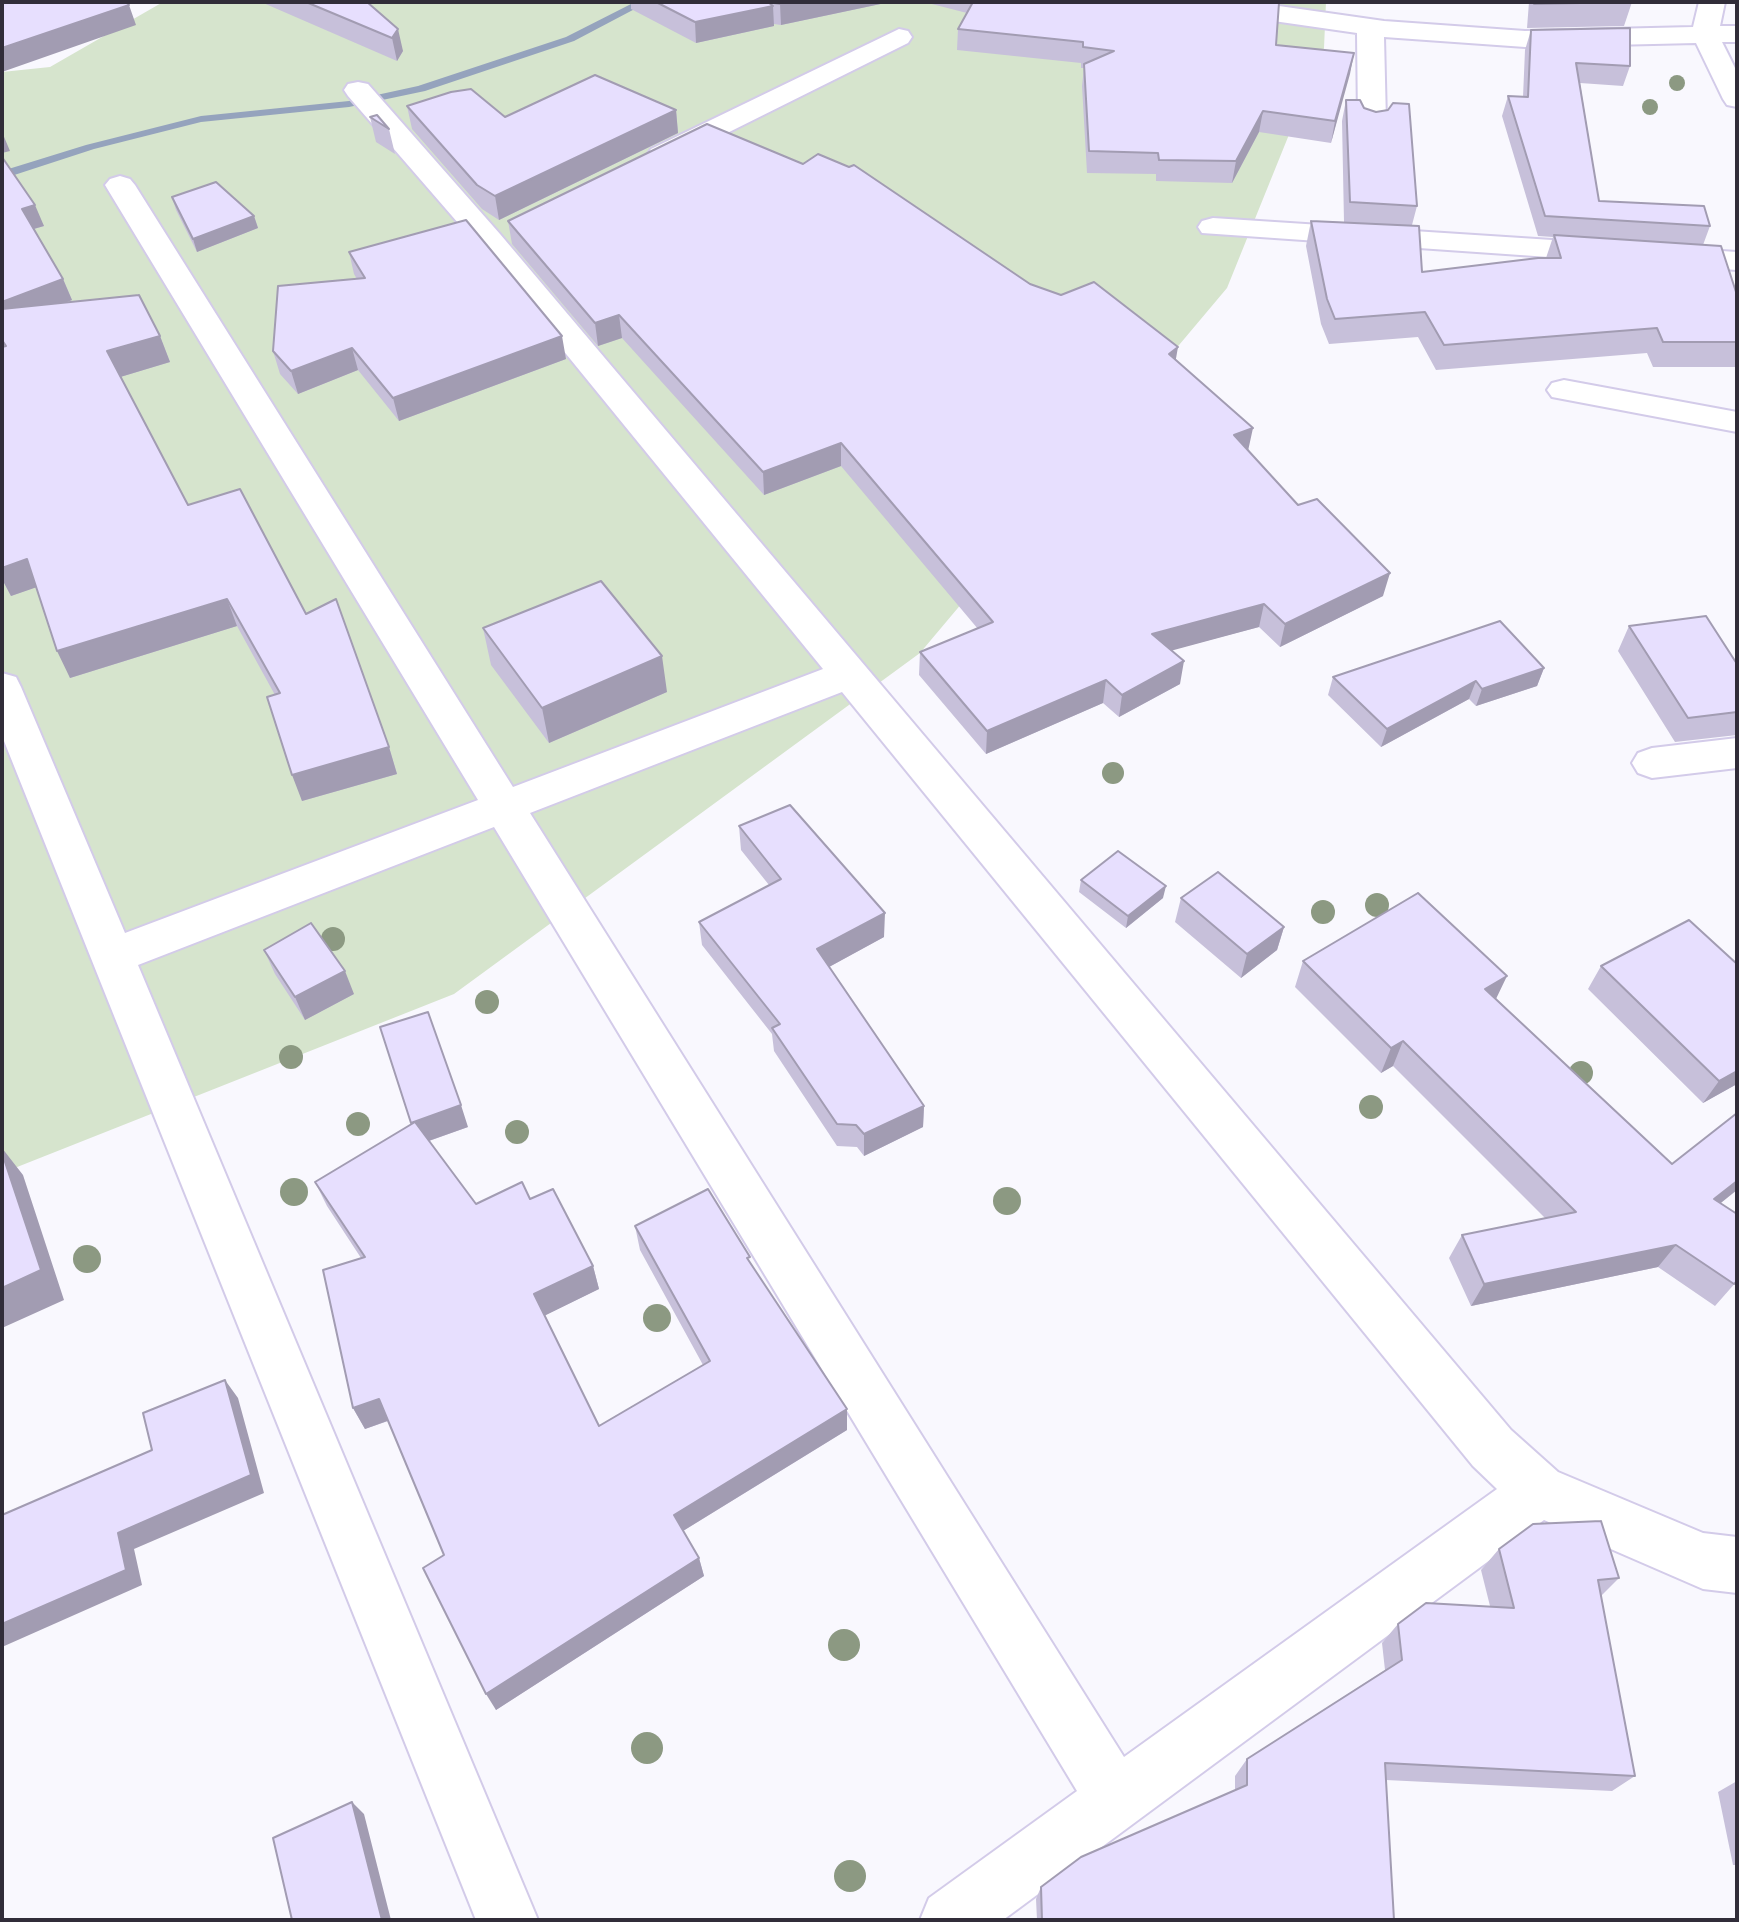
<!DOCTYPE html>
<html>
<head>
<meta charset="utf-8">
<style>
	body { margin:0 }
	#map { position:relative; width:1739px; height:1922px; overflow:hidden; background:#f9f8fe; font-family:"Source Sans 3",sans-serif }
	canvas { display:block }
	.frame { position:absolute; inset:0; border:4px solid #312d39; pointer-events:none }
</style>
</head>
<body>
<div id="map">
<canvas width="1739" height="1922"></canvas>
<div class="frame"></div>
</div>
<script>
const g = document.querySelector('canvas').getContext('2d');
g.lineJoin = 'round';
function fillPath(path, color) {
  g.fillStyle = color;
  g.fill(path, 'evenodd');
}
function poly(rows) {
  const path = new Path2D();
  for (const r of rows) {
    path.moveTo(r[0], r[1]);
    for (let i = 2; i < r.length; i += 2) path.lineTo(r[i], r[i + 1]);
  }
  return path;
}
function trace(path, color, width, dash) {
  g.strokeStyle = color;
  g.lineWidth = width;
  g.lineCap = dash ? 'butt' : 'round';
  g.setLineDash(dash || []);
  g.stroke(path);
}
fillPath(poly([
	[163,2,1326,2,1324,48,1227,288,920,653,454,994,2,1173,2,72,50,67]
]), '#d6e4cd');
fillPath(poly([
	[635,2,648,2,574,41,425,91,349,107,201,122,94,149,2,179,2,171,86,145,201,116,349,101,418,86,566,37,635,2]
]), '#95a3bd');
const minor = poly([
	[1184,2,1251,2,1384,21,1525,31,1693,27,1699,2,1725,2,1720,26,1737,26,1737,42,1722,42,1737,72,1737,107,1727,105,1723,99,1696,43,1525,47,1384,37,1386,122,1382,128,1372,130,1362,128,1358,122,1357,33,1197,10,1188,8,1184,2],
	[899,29,908,31,912,37,908,43,671,161,661,164,651,161,647,155,651,149,899,29],
	[358,82,368,84,500,234,1511,1430,1558,1472,1703,1533,1737,1537,1737,1593,1703,1589,1544,1520,1003,1920,920,1920,929,1898,1077,1791,494,827,138,965,538,1920,476,1920,2,736,2,673,16,677,21,687,125,933,478,800,105,185,110,179,120,176,130,179,135,185,513,787,823,669,478,246,348,96,344,90,348,84,358,82],
	[842,692,1473,1466,1497,1489,1124,1757,530,813,842,692],
	[1213,218,1737,252,1737,270,1202,233,1198,227,1202,221,1213,218],
	[1564,380,1737,412,1737,432,1552,397,1547,390,1552,383,1564,380],
	[1737,738,1737,768,1652,778,1638,773,1632,763,1638,753,1652,748,1737,738]
]);
trace(minor, '#d3cbe9', 4);
fillPath(minor, '#fff');
g.fillStyle = '#8c9982';
for (const [x, y, r] of [
	[1677,83,8],
	[1650,107,8],
	[1113,773,11],
	[1377,905,12],
	[1323,912,12],
	[333,939,12],
	[487,1002,12],
	[291,1057,12],
	[1581,1073,12],
	[1371,1107,12],
	[358,1124,12],
	[517,1132,12],
	[294,1192,14],
	[1007,1201,14],
	[87,1259,14],
	[657,1318,14],
	[844,1645,16],
	[647,1748,16],
	[850,1876,16]
]) {
  g.beginPath();
  g.arc(x, y, r, 0, 2 * Math.PI);
  g.fill();
}
fillPath(poly([
	[261,2,367,2,403,51,397,61],
	[631,2,890,2,781,25,774,24,774,26,696,43,631,9],
	[924,2,1269,2,1276,45,1354,53,1331,143,1259,132,1232,183,1156,181,1156,174,1087,173,1082,86,1084,68,1081,68,1081,63,957,50,958,29,967,13],
	[1529,2,1632,2,1624,26,1527,28],
	[1531,30,1630,66,1623,86,1580,83,1599,201,1710,226,1703,245,1737,295,1737,367,1653,367,1647,353,1436,370,1418,337,1329,344,1321,324,1306,246,1311,221,1344,222,1342,121,1346,100,1417,206,1412,225,1422,272,1546,258,1553,237,1538,236,1502,116,1508,96,1523,97,1525,50],
	[407,106,505,117,676,110,678,133,499,220,482,209,412,129],
	[370,117,389,129,395,154,376,142],
	[2,157,44,226,34,229,63,279,72,300,67,302,160,336,170,362,120,377,188,505,306,614,389,747,397,774,302,801,275,695,237,626,70,678,36,587,11,596,2,579],
	[172,197,254,216,258,228,197,252,176,210],
	[508,221,1030,284,1176,360,1248,451,1383,596,1280,647,1259,627,1171,650,1180,684,1119,717,1103,703,986,754,919,675,920,652,978,629,841,466,764,495,622,338,598,346,512,244],
	[349,252,566,359,399,421,358,370,298,394,280,374,273,351,357,279,354,274],
	[1629,626,1737,664,1737,735,1675,742,1618,651],
	[483,628,667,692,549,743,491,665],
	[1544,668,1537,686,1476,706,1469,699,1381,747,1328,695,1333,677],
	[739,826,884,937,829,967,924,1106,923,1127,864,1156,857,1147,837,1146,774,1051,772,1034,702,945,699,922,769,885,741,850],
	[1081,880,1163,898,1126,928,1079,892],
	[1181,898,1284,927,1277,950,1241,978,1175,922],
	[264,950,354,994,305,1020,275,974],
	[1303,961,1496,999,1672,1164,1720,1203,1737,1281,1715,1306,1658,1267,1471,1306,1449,1258,1462,1235,1545,1218,1393,1066,1381,1073,1295,987],
	[1737,964,1737,1084,1703,1103,1588,989,1601,966],
	[412,1124,468,1127,429,1141,476,1204,530,1199,593,1266,599,1289,545,1315,599,1426,703,1365,640,1250,635,1226,750,1263,847,1430,683,1531,699,1558,704,1576,496,1710,444,1555,388,1421,365,1429,353,1408,361,1258,327,1206,315,1182],
	[1499,1549,1619,1578,1601,1596,1635,1776,1612,1791,1386,1780,1394,1920,1037,1920,1036,1899,1041,1887,1235,1790,1235,1776,1247,1759,1385,1670,1382,1643,1398,1624,1490,1606,1481,1570],
	[1737,1781,1737,1865,1733,1865,1718,1792]
]), '#c7c0da');
fillPath(poly([
	[791,2,890,2,781,25,780,4],
	[129,5,136,25,2,72,2,48],
	[773,6,774,26,696,43,695,22],
	[398,29,403,51,397,61,392,38],
	[1354,53,1350,74,1331,143,1335,121],
	[676,110,678,133,499,220,495,196],
	[1263,111,1259,132,1232,183,1236,161],
	[2,132,10,151,2,153],
	[35,205,44,226,30,230,22,209],
	[254,216,258,228,197,252,193,239],
	[63,279,72,300,2,328,2,302],
	[619,315,622,338,598,346,595,323],
	[160,336,170,362,117,378,107,351],
	[562,336,566,359,399,421,393,398],
	[1178,347,1174,370,1169,354],
	[352,348,358,370,298,394,291,371],
	[1253,428,1248,451,1234,435],
	[841,443,841,466,764,495,763,472],
	[27,559,40,586,11,596,2,579,2,568],
	[1390,573,1383,596,1280,647,1285,624],
	[227,599,237,626,70,678,57,651],
	[1264,604,1259,627,1148,657,1152,634],
	[662,656,667,692,549,743,542,708],
	[1184,661,1180,684,1119,717,1122,695],
	[1544,668,1537,686,1476,706,1482,689],
	[1106,680,1103,703,986,754,987,731],
	[1476,681,1469,699,1381,747,1387,729],
	[389,747,397,774,302,801,292,775],
	[1166,886,1163,898,1126,928,1128,916],
	[885,913,884,937,818,973,817,949],
	[1284,927,1277,950,1241,978,1247,954],
	[345,971,354,994,305,1020,295,997],
	[1507,976,1495,1001,1485,989],
	[1403,1041,1393,1066,1381,1073,1391,1048],
	[1737,1071,1737,1084,1703,1103,1719,1081],
	[461,1105,468,1127,420,1144,411,1123],
	[924,1106,923,1127,864,1156,864,1134],
	[2,1148,23,1175,64,1300,2,1328],
	[1737,1181,1737,1190,1696,1223,1714,1199],
	[1676,1245,1658,1267,1471,1306,1484,1284],
	[593,1266,599,1289,542,1317,534,1294],
	[225,1380,238,1398,264,1493,134,1549,142,1585,2,1647,2,1624,118,1533],
	[379,1399,390,1420,365,1429,353,1408],
	[847,1409,847,1430,678,1534,674,1515],
	[699,1558,704,1576,496,1710,486,1694],
	[2,1765,4,1781,3,1920,2,1920],
	[352,1802,364,1814,391,1920,382,1920]
]), '#a29cb2');
const building = poly([
	[2,2,127,2,129,5,2,48,2,2],
	[306,2,367,2,398,29,392,38,306,2],
	[656,2,791,2,780,4,768,2,773,6,695,22,656,2],
	[973,2,1269,2,1279,3,1276,45,1354,53,1335,121,1263,111,1236,161,1159,160,1158,153,1089,151,1084,64,1114,51,1083,47,1083,42,958,29,973,2],
	[1534,2,1627,2,1534,4,1534,2],
	[1630,28,1630,66,1576,63,1599,201,1704,206,1710,226,1545,216,1508,96,1528,97,1531,30,1630,28],
	[595,75,676,110,495,196,477,185,407,106,451,92,471,89,505,117,595,75],
	[1346,100,1360,100,1364,108,1376,112,1388,110,1393,103,1409,104,1417,206,1350,202,1346,100],
	[377,115,389,129,370,117,377,115],
	[707,124,803,164,818,154,849,167,854,165,1030,284,1061,295,1094,282,1178,347,1169,354,1253,428,1234,435,1298,505,1317,499,1390,573,1285,624,1264,604,1152,634,1184,661,1122,695,1106,680,987,731,920,652,993,622,841,443,763,472,619,315,595,323,508,221,707,124],
	[2,157,35,205,22,209,63,279,2,302,2,157],
	[216,182,254,216,193,239,172,197,216,182],
	[466,220,562,336,393,398,352,348,291,371,273,351,278,286,365,278,349,252,466,220],
	[1311,221,1419,226,1422,272,1538,258,1561,258,1554,235,1721,246,1737,295,1737,342,1663,342,1657,328,1444,345,1425,312,1335,319,1327,299,1311,221],
	[139,295,160,336,107,351,188,505,240,489,306,614,336,599,389,747,292,775,267,697,280,693,227,599,57,651,27,559,2,568,2,347,6,346,2,340,2,309,139,295],
	[601,581,662,656,542,708,483,628,601,581],
	[1706,616,1737,664,1737,712,1688,718,1629,626,1706,616],
	[1500,621,1544,668,1482,689,1476,681,1387,729,1333,677,1500,621],
	[790,805,885,913,817,949,924,1106,864,1134,856,1125,837,1124,772,1028,780,1024,699,922,781,879,739,826,790,805],
	[1118,851,1166,886,1128,916,1081,880,1118,851],
	[1218,872,1284,927,1247,954,1181,898,1218,872],
	[1418,893,1507,976,1485,989,1672,1164,1737,1113,1737,1181,1714,1199,1737,1214,1737,1281,1734,1284,1676,1245,1484,1284,1462,1235,1576,1212,1403,1041,1391,1048,1303,961,1418,893],
	[1689,920,1737,964,1737,1071,1719,1081,1601,966,1689,920],
	[311,923,345,971,295,997,264,950,311,923],
	[428,1012,461,1105,411,1123,380,1027,428,1012],
	[415,1122,476,1204,522,1182,530,1199,553,1189,593,1266,534,1294,599,1426,710,1361,635,1226,708,1189,750,1257,747,1258,847,1409,674,1515,699,1558,486,1694,423,1568,444,1555,379,1399,353,1408,323,1270,365,1257,315,1182,415,1122],
	[2,1153,41,1270,2,1288,2,1153],
	[225,1380,251,1475,118,1533,126,1570,2,1624,2,1515,152,1450,143,1413,225,1380],
	[1601,1521,1619,1578,1598,1580,1635,1776,1385,1763,1394,1920,1042,1920,1041,1887,1081,1857,1247,1785,1247,1759,1402,1660,1398,1624,1426,1603,1514,1608,1499,1549,1533,1524,1601,1521],
	[352,1802,382,1920,292,1920,273,1838,352,1802]
]);
fillPath(building, '#e7dffe');
trace(building, '#a29cb2', 2);
</script>
</body>
</html>
